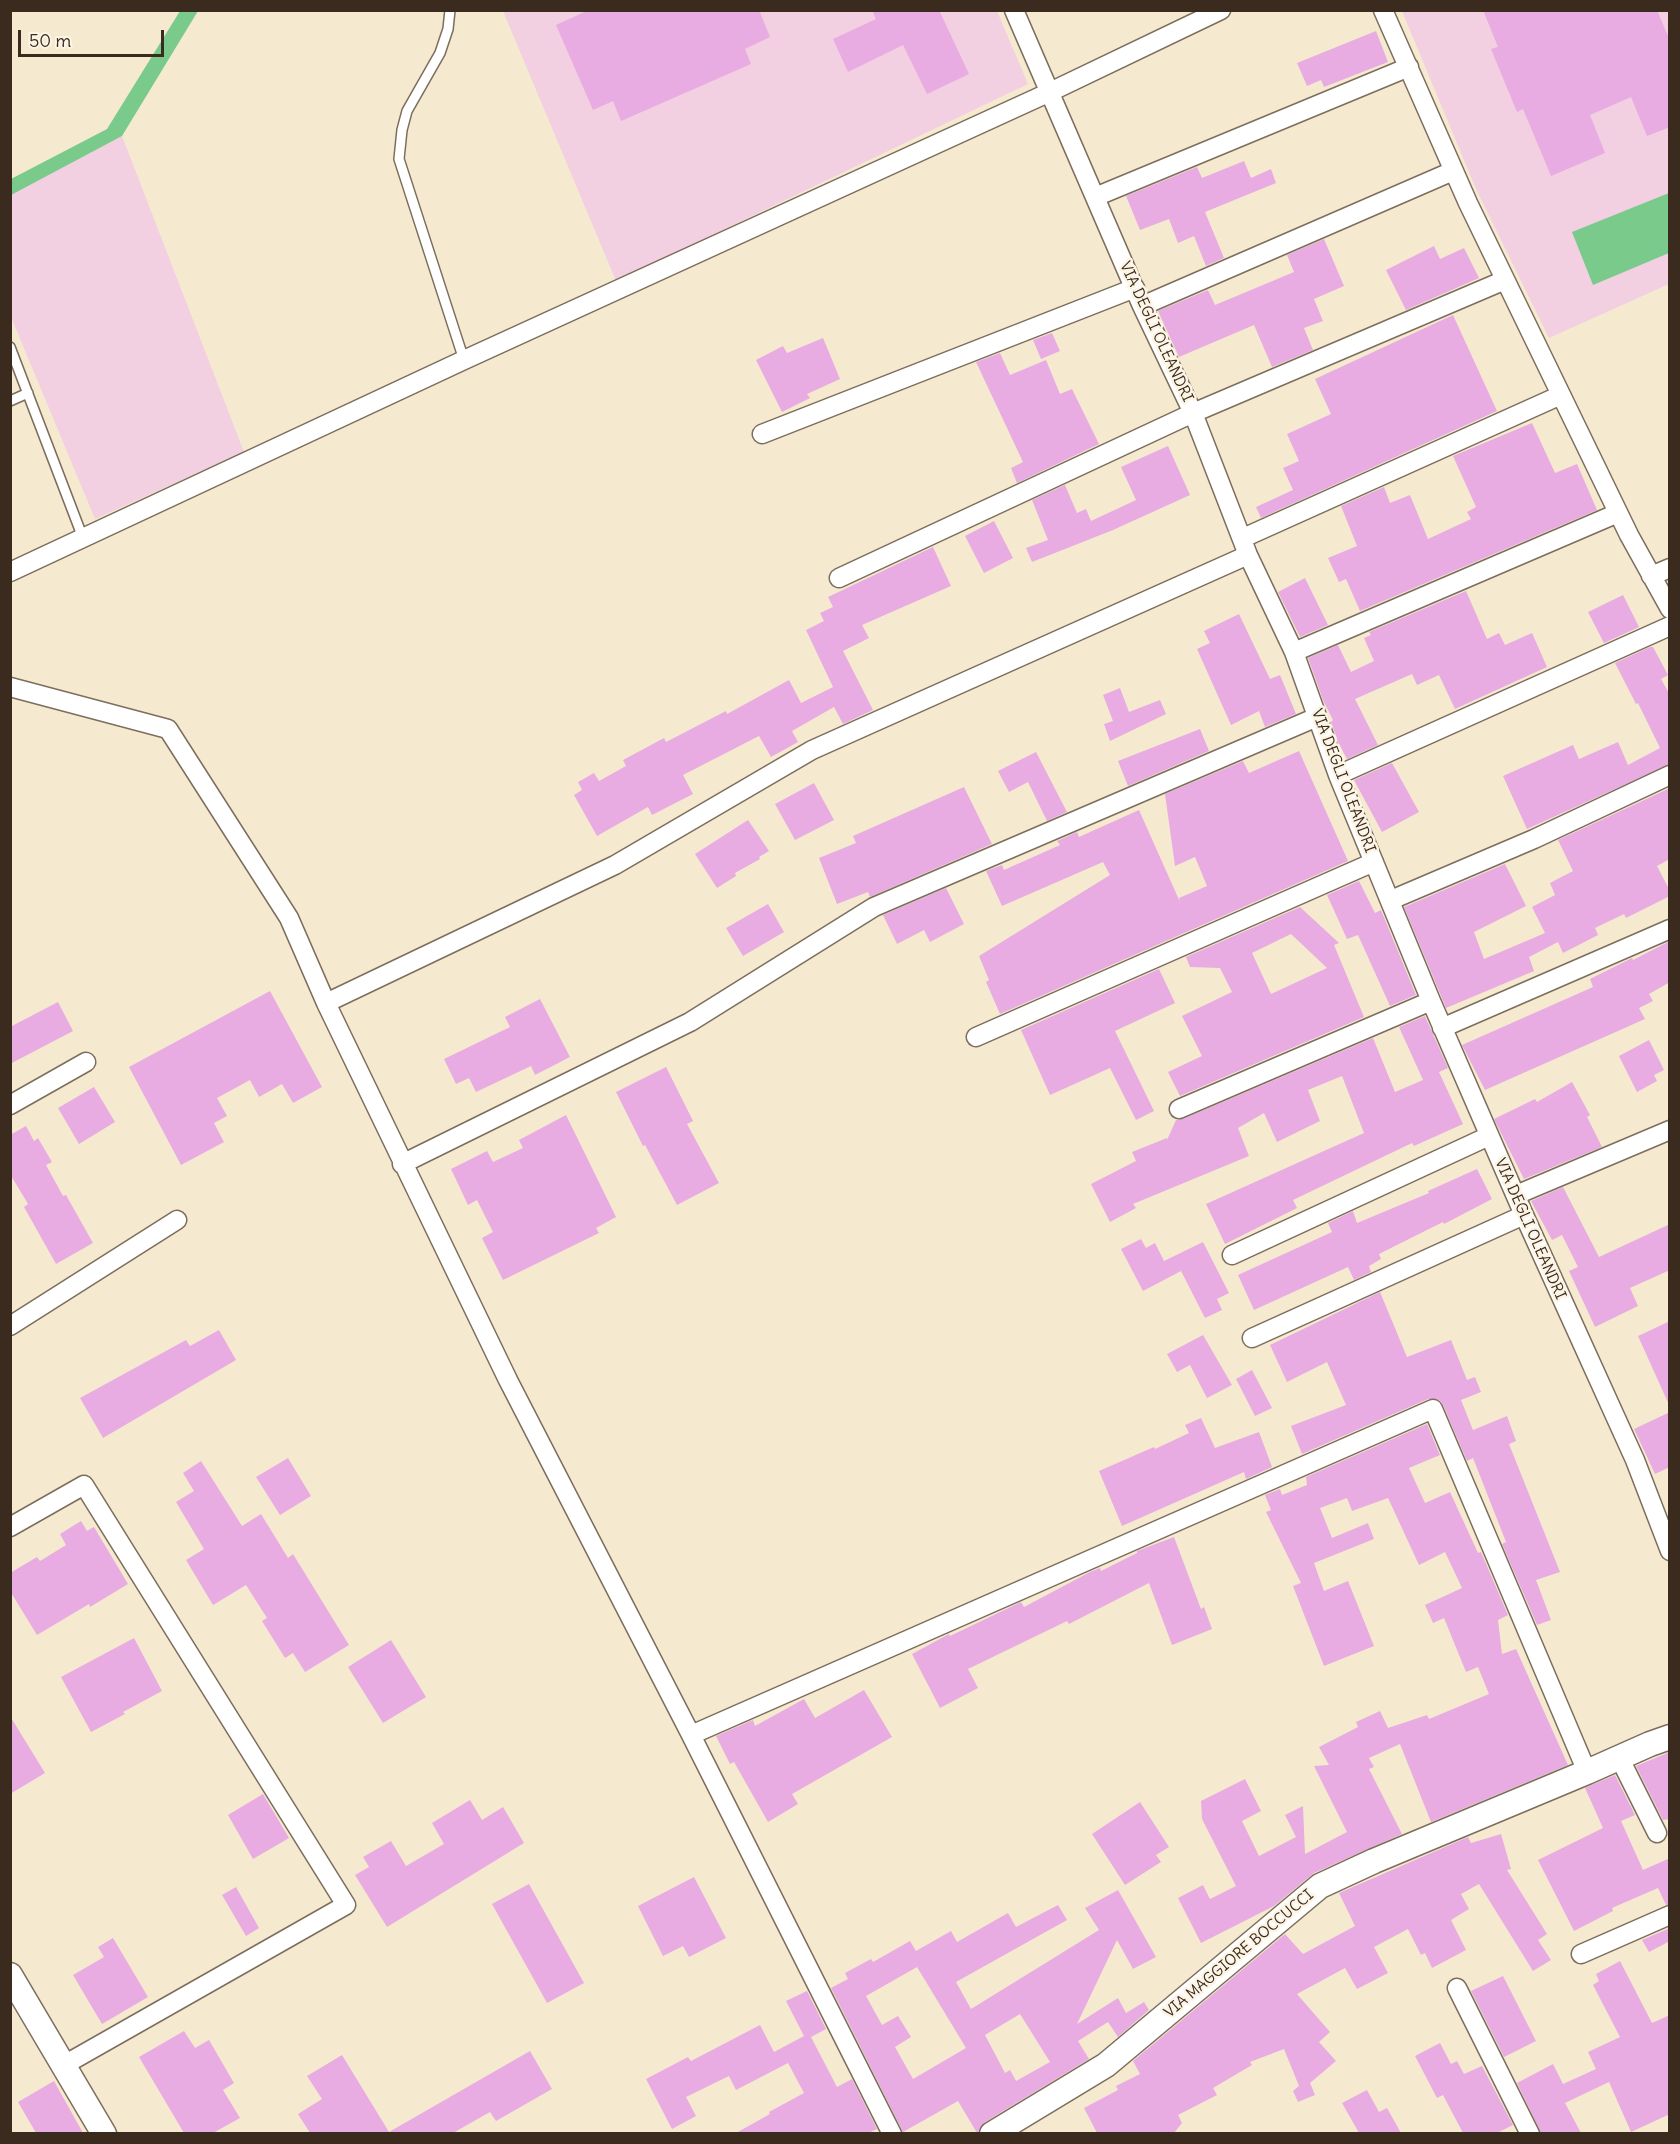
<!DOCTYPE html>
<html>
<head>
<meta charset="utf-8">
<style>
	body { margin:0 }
	#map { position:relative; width:1680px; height:2144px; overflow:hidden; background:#f5ead0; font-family:Delius,sans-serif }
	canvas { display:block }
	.frame { position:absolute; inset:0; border:12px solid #3b2a1e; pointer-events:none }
	.scale { position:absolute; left:18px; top:30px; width:146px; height:27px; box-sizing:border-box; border:3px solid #3b2a1e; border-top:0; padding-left:8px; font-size:18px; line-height:21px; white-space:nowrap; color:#3b2a1e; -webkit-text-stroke:4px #fcf5e5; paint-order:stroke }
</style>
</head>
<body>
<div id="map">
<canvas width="1680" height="2144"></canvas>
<div class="frame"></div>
<div class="scale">50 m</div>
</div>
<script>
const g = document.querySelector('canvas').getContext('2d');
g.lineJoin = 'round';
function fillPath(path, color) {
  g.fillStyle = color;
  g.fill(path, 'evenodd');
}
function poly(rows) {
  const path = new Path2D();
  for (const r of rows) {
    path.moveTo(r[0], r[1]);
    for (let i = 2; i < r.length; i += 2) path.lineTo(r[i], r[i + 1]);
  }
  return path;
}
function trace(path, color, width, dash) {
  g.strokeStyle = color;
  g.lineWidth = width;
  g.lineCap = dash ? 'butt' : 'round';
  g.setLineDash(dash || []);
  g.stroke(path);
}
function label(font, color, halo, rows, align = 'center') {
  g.font = font + ' Delius,sans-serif';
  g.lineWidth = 5;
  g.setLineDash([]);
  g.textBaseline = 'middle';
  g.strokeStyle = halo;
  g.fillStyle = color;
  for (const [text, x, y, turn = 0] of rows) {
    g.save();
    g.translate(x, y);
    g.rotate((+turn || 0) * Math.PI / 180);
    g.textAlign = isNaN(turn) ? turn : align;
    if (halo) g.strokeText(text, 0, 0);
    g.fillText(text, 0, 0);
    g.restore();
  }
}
fillPath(poly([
	[503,11,997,11,1028,84,616,281],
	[1402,11,1669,11,1669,284,1549,338,1476,189],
	[122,136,244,452,95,519,11,317,10,195]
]), '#f2cfe1');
fillPath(poly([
	[180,11,198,11,122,136,11,195,11,179,107,129],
	[1669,193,1669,253,1593,285,1572,232]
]), '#79ca8b');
fillPath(poly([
	[589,10,759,10,770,37,745,49,751,64,621,121,613,101,593,110,556,25],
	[872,10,939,10,969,74,927,94,903,45,848,72,833,39,876,19],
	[1483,10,1657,10,1670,41,1670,127,1647,136,1631,97,1590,115,1605,153,1551,176,1523,109,1517,112,1491,49,1498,47],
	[1376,31,1388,62,1324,87,1321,80,1307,86,1297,63],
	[1244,161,1251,178,1271,169,1276,183,1205,212,1224,258,1206,266,1194,236,1178,243,1169,219,1140,230,1126,196,1197,167,1202,178],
	[1324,239,1344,286,1314,299,1323,321,1304,328,1313,350,1272,367,1254,325,1179,357,1158,311,1208,290,1215,305,1294,272,1287,255],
	[1434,246,1440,259,1464,248,1479,278,1406,310,1386,270],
	[1453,315,1497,411,1261,518,1256,507,1293,490,1283,468,1299,461,1287,434,1331,414,1315,379],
	[1052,333,1060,351,1041,359,1033,340],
	[823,338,840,379,807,394,810,398,782,412,756,360,783,346,787,353],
	[1000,353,1010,375,1046,360,1060,394,1072,389,1099,444,1017,483,1011,468,1023,462,976,362],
	[1532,423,1555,473,1577,464,1597,510,1360,611,1346,579,1339,582,1328,558,1357,546,1341,506,1384,487,1390,503,1410,495,1428,539,1471,519,1467,512,1476,507,1453,456],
	[1168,446,1190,495,1113,530,1032,562,1026,548,1048,540,1032,500,1065,485,1077,513,1086,509,1091,521,1136,500,1121,467],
	[994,521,1013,558,984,573,965,536],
	[933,547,951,586,862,625,869,638,843,651,873,710,843,724,834,707,792,731,798,742,771,757,759,736,683,775,693,794,652,815,648,807,597,836,574,795,582,790,578,782,594,773,599,781,626,766,623,760,664,738,666,742,726,711,727,714,789,680,801,703,833,687,806,630,824,621,820,613,833,607,828,597],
	[1305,578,1328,625,1300,637,1278,592],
	[1466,591,1487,639,1499,633,1505,645,1532,633,1547,667,1455,709,1439,675,1417,685,1412,674,1355,699,1378,745,1347,759,1338,742,1331,722,1333,720,1323,700,1308,658,1338,645,1351,672,1374,661,1364,638,1371,635,1369,632],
	[1623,595,1639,627,1604,643,1588,612],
	[1239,614,1270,679,1280,675,1296,714,1265,727,1259,711,1231,725,1197,649,1210,643,1204,631],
	[1650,647,1653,647,1668,675,1661,679,1670,695,1670,764,1527,829,1503,776,1573,745,1579,759,1618,742,1628,765,1660,748,1638,703,1636,704,1615,663],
	[1120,688,1129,712,1160,700,1166,714,1110,741,1104,724,1113,721,1103,695],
	[1200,729,1209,751,1128,786,1118,761],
	[1299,751,1348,861,1000,1014,986,982,989,980,979,956,1110,875,1103,862,1002,906,986,871,1002,865,1004,870,1060,845,1057,841,1077,832,1079,837,1139,810,1180,902,1179,898,1207,886,1195,857,1175,866,1165,794,1243,761,1249,773],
	[1036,752,1067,812,1047,821,1028,782,1009,792,998,771],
	[1392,763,1419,812,1382,832,1354,780],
	[814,783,834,820,795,840,775,804],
	[964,787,992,844,870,897,868,892,837,904,819,858,856,843,853,836],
	[1670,788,1670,859,1657,866,1670,891,1670,896,1626,918,1624,914,1595,928,1598,935,1563,953,1558,942,1529,957,1534,971,1446,1008,1404,907,1505,864,1526,906,1474,932,1484,959,1545,933,1532,907,1555,895,1550,883,1573,871,1558,840],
	[748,820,769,851,759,857,760,859,735,873,736,876,717,888,695,854],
	[1359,881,1375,913,1381,910,1416,995,1390,1006,1358,935,1347,939,1327,895],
	[946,888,964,924,930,942,924,930,897,944,883,915],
	[768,904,784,932,743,956,726,928],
	[1300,907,1339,943,1334,945,1364,1017,1180,1096,1168,1072,1202,1056,1182,1016,1232,992,1220,968,1190,967,1186,957],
	[1291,934,1327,968,1271,994,1252,953],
	[1670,941,1670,982,1649,994,1653,1001,1639,1008,1645,1019,1485,1090,1462,1045,1593,987,1590,979,1632,958,1633,960],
	[1159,969,1175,1003,1115,1031,1154,1111,1136,1120,1110,1068,1050,1095,1021,1030],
	[270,991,322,1087,293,1103,282,1084,259,1097,250,1080,217,1098,227,1116,214,1123,224,1142,181,1165,129,1067],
	[540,999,570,1057,535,1075,531,1066,476,1092,469,1078,456,1084,444,1059,510,1027,505,1017],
	[58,1002,73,1031,10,1064,10,1027],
	[1425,1016,1448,1068,1439,1072,1463,1124,1414,1146,1412,1143,1293,1200,1297,1208,1225,1244,1206,1204,1364,1133,1342,1076,1308,1090,1320,1121,1277,1142,1264,1113,1238,1128,1249,1156,1133,1204,1136,1208,1110,1222,1091,1184,1136,1161,1132,1152,1167,1138,1167,1140,1176,1120,1183,1119,1373,1038,1395,1092,1423,1080,1399,1027],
	[1649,1040,1664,1070,1654,1075,1657,1081,1637,1092,1619,1056],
	[666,1067,693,1121,687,1124,719,1183,677,1205,645,1145,643,1146,616,1092],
	[1572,1082,1590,1115,1587,1117,1602,1147,1524,1179,1494,1119,1535,1099,1537,1102],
	[94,1087,115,1122,79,1144,58,1108],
	[566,1115,616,1217,596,1228,599,1233,503,1280,482,1238,493,1232,477,1200,468,1205,451,1169,487,1151,493,1162,523,1148,519,1140],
	[26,1126,34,1141,38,1138,52,1162,46,1165,63,1196,66,1195,93,1243,56,1264,24,1207,28,1204,10,1174,10,1135],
	[1477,1169,1492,1199,1444,1224,1443,1222,1379,1254,1381,1259,1369,1266,1371,1272,1354,1280,1348,1267,1254,1310,1238,1275,1332,1232,1328,1223,1353,1211,1357,1223,1429,1193,1428,1191],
	[1563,1187,1599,1257,1670,1224,1670,1270,1630,1288,1638,1306,1595,1327,1569,1271,1578,1267,1562,1235,1552,1240,1531,1201],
	[1141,1239,1146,1248,1155,1243,1164,1261,1203,1242,1229,1293,1217,1299,1222,1310,1205,1318,1181,1271,1143,1291,1121,1249],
	[1380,1292,1407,1357,1451,1340,1467,1380,1475,1377,1481,1392,1461,1400,1473,1430,1507,1416,1516,1441,1509,1444,1560,1572,1536,1580,1551,1620,1537,1625,1502,1544,1506,1542,1473,1458,1467,1461,1443,1405,1439,1400,1428,1399,1302,1454,1291,1426,1346,1405,1327,1362,1287,1382,1270,1345],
	[1670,1321,1670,1407,1638,1336],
	[219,1330,236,1360,103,1438,80,1398,186,1340,190,1346],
	[1203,1335,1232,1385,1207,1398,1190,1365,1177,1372,1167,1354],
	[1252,1370,1272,1408,1255,1416,1236,1379],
	[1670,1412,1670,1467,1655,1474,1634,1429],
	[1201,1418,1215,1448,1259,1432,1272,1467,1246,1479,1244,1472,1122,1526,1099,1471,1154,1447,1155,1449,1189,1433,1185,1425],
	[1427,1424,1440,1455,1409,1468,1425,1503,1450,1492,1478,1553,1481,1552,1508,1615,1498,1620,1502,1654,1516,1649,1568,1765,1431,1822,1400,1744,1369,1758,1374,1767,1369,1769,1402,1834,1314,1873,1274,1906,1201,1943,1178,1898,1203,1885,1210,1899,1236,1886,1202,1819,1201,1801,1245,1779,1261,1811,1242,1821,1259,1856,1296,1837,1285,1815,1303,1806,1305,1854,1347,1832,1314,1766,1329,1765,1319,1747,1358,1727,1356,1722,1380,1711,1388,1728,1427,1715,1429,1719,1489,1694,1478,1667,1466,1672,1444,1618,1433,1623,1425,1605,1462,1588,1445,1552,1419,1565,1388,1498,1352,1511,1347,1498,1320,1508,1332,1538,1368,1523,1374,1539,1314,1563,1324,1591,1348,1581,1374,1646,1324,1666,1293,1586,1301,1583,1266,1512,1271,1510,1265,1495,1280,1489,1282,1495,1307,1485,1306,1477],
	[288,1458,311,1496,280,1515,256,1477],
	[201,1461,242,1526,261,1514,288,1558,293,1554,349,1645,305,1672,293,1653,285,1658,262,1621,267,1618,246,1585,213,1605,186,1560,204,1549,176,1502,194,1491,183,1473],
	[81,1521,87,1531,94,1527,128,1584,90,1607,89,1604,37,1635,10,1591,10,1573,37,1557,40,1561,66,1545,60,1534],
	[1174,1537,1201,1609,1204,1607,1212,1629,1172,1645,1149,1583,1069,1624,1067,1621,968,1669,978,1688,940,1708,912,1654,949,1634,950,1636,1021,1602,1024,1607,1090,1572,1100,1568,1101,1571,1137,1553,1137,1551],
	[134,1638,162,1691,123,1712,125,1714,91,1732,61,1677],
	[391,1640,426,1697,383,1723,348,1667],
	[864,1690,892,1737,792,1794,798,1804,768,1822,734,1762,730,1764,716,1736,753,1720,755,1726,804,1699,815,1718],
	[10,1716,45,1773,10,1794],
	[1670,1752,1670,1819,1663,1820,1636,1766],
	[1615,1775,1635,1815,1621,1821,1643,1870,1670,1858,1670,1904,1666,1905,1658,1888,1612,1908,1613,1911,1574,1931,1538,1860,1603,1828,1585,1788],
	[263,1794,289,1838,253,1859,228,1815],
	[470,1800,482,1820,503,1807,524,1843,387,1927,355,1875,369,1867,363,1857,391,1841,406,1866,444,1844,432,1823],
	[1140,1802,1169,1847,1156,1855,1161,1862,1125,1885,1092,1834],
	[1501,1834,1511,1869,1507,1870,1547,1934,1538,1940,1551,1960,1533,1971,1479,1884,1461,1894,1469,1909,1451,1920,1466,1950,1432,1968,1425,1953,1421,1955,1408,1929,1374,1947,1388,1973,1357,1989,1345,1968,1297,1994,1330,2032,1319,2042,1336,2061,1310,2083,1315,2095,1298,2102,1293,2091,1299,2086,1284,2049,1250,2062,1252,2065,1213,2088,1217,2095,1178,2115,1182,2123,1174,2133,1097,2133,1084,2108,1118,2090,1116,2086,1140,2074,1133,2061,1285,1934,1303,1954,1355,1926,1339,1893,1468,1837,1471,1843],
	[694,1877,726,1938,689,1957,683,1946,663,1956,638,1906],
	[529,1884,584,1983,547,2003,492,1904],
	[236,1887,259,1928,246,1936,222,1895],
	[1118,1890,1156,1957,1133,1969,1117,1940,1077,2024,1118,1998,1126,2013,1144,2002,1149,2010,1118,2037,1108,2022,1078,2041,1089,2059,985,2122,977,2133,958,2101,903,2132,831,1988,848,1979,845,1973,871,1959,873,1962,910,1941,916,1951,951,1931,957,1942,1008,1913,1016,1927,1058,1905,1067,1920,956,1982,971,2009,1099,1930,1085,1908],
	[917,1967,966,2048,913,2079,895,2047,911,2037,898,2016,882,2025,866,1996],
	[1020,2014,1050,2062,1016,2081,1010,2070,1005,2073,985,2035],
	[1670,1928,1670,1941,1649,1952,1642,1940],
	[113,1938,148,1997,102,2024,73,1975,104,1957,98,1947],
	[1620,1961,1652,2023,1670,2015,1670,2114,1631,2132,1609,2082,1565,2103,1581,2133,1541,2133,1517,2083,1553,2064,1563,2084,1596,2069,1588,2052,1620,2037,1593,1985,1599,1981,1596,1974],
	[1503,1976,1536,2041,1504,2057,1471,1991],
	[807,1991,826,2029,811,2037,837,2087,852,2079,877,2129,868,2133,736,2133,770,2114,769,2112,804,2093,788,2063,736,2090,729,2076,686,2097,696,2116,672,2129,646,2079,688,2057,691,2061,760,2025,774,2052,804,2036,786,2001],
	[184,2031,195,2048,209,2040,234,2083,223,2090,240,2118,213,2133,184,2133,139,2057],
	[1440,2043,1451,2064,1457,2061,1464,2074,1482,2066,1513,2125,1497,2133,1463,2133,1443,2095,1437,2098,1415,2056],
	[530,2051,552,2089,496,2121,490,2112,453,2133,310,2133,298,2114,322,2099,307,2076,342,2055,389,2132],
	[54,2081,83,2133,36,2133,18,2102],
	[1367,2090,1379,2112,1387,2108,1401,2133,1359,2133,1342,2103]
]), '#e8ace2');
const service = poly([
	[450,10,448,29,440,53,407,111,402,130,399,159,464,360],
	[10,347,83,538],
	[10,401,28,393]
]);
const minor = poly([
	[1014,10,1142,306,1193,413,1248,555,1294,652,1338,775,1431,1001,1524,1215,1635,1460,1670,1551],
	[1383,10,1468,203,1629,535,1670,609],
	[1095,197,1409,67],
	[1142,306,1453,171],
	[762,434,1135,288],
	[1243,538,1561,395],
	[10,572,464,360,1050,92,1221,10],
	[1651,576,1670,568],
	[839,578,1193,413,1505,280],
	[1294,652,1618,513],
	[10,687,168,729,289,918,326,1003,508,1380,691,1735,1433,1409,1587,1772],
	[1338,775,1670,626],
	[1391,900,1534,839,1670,775],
	[326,1003,615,865,812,750,1248,555],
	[1442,1028,1670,929],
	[976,1037,1374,862],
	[10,1105,86,1062],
	[1179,1109,1431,1001],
	[402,1164,690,1022,874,907,1317,717],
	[1516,1195,1670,1130],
	[1232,1255,1489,1136],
	[10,1326,177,1220],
	[1252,1338,1524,1215],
	[10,1527,84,1485,346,1905,64,2065],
	[691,1735,892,2134],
	[1619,1757,1657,1833],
	[1581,1954,1670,1915],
	[1457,1988,1530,2134]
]);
const tertiary = poly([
	[10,1975,104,2134],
	[992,2134,1106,2065,1320,1886,1374,1861,1587,1772,1650,1744,1670,1737]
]);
trace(service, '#7c6d5c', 12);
trace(minor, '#7c6d5c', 21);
trace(tertiary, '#7c6d5c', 27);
trace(service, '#fff', 9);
trace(minor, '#fff', 18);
trace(tertiary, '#fff', 24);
label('15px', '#3b2a1e', '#fcf5e5', [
	["VIA DEGLI OLEANDRI",1156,332,65],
	["VIA DEGLI OLEANDRI",1343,781,69],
	["VIA DEGLI OLEANDRI",1530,1229,66],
	["VIA MAGGIORE BOCCUCCI",1239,1954,-40]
]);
</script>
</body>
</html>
